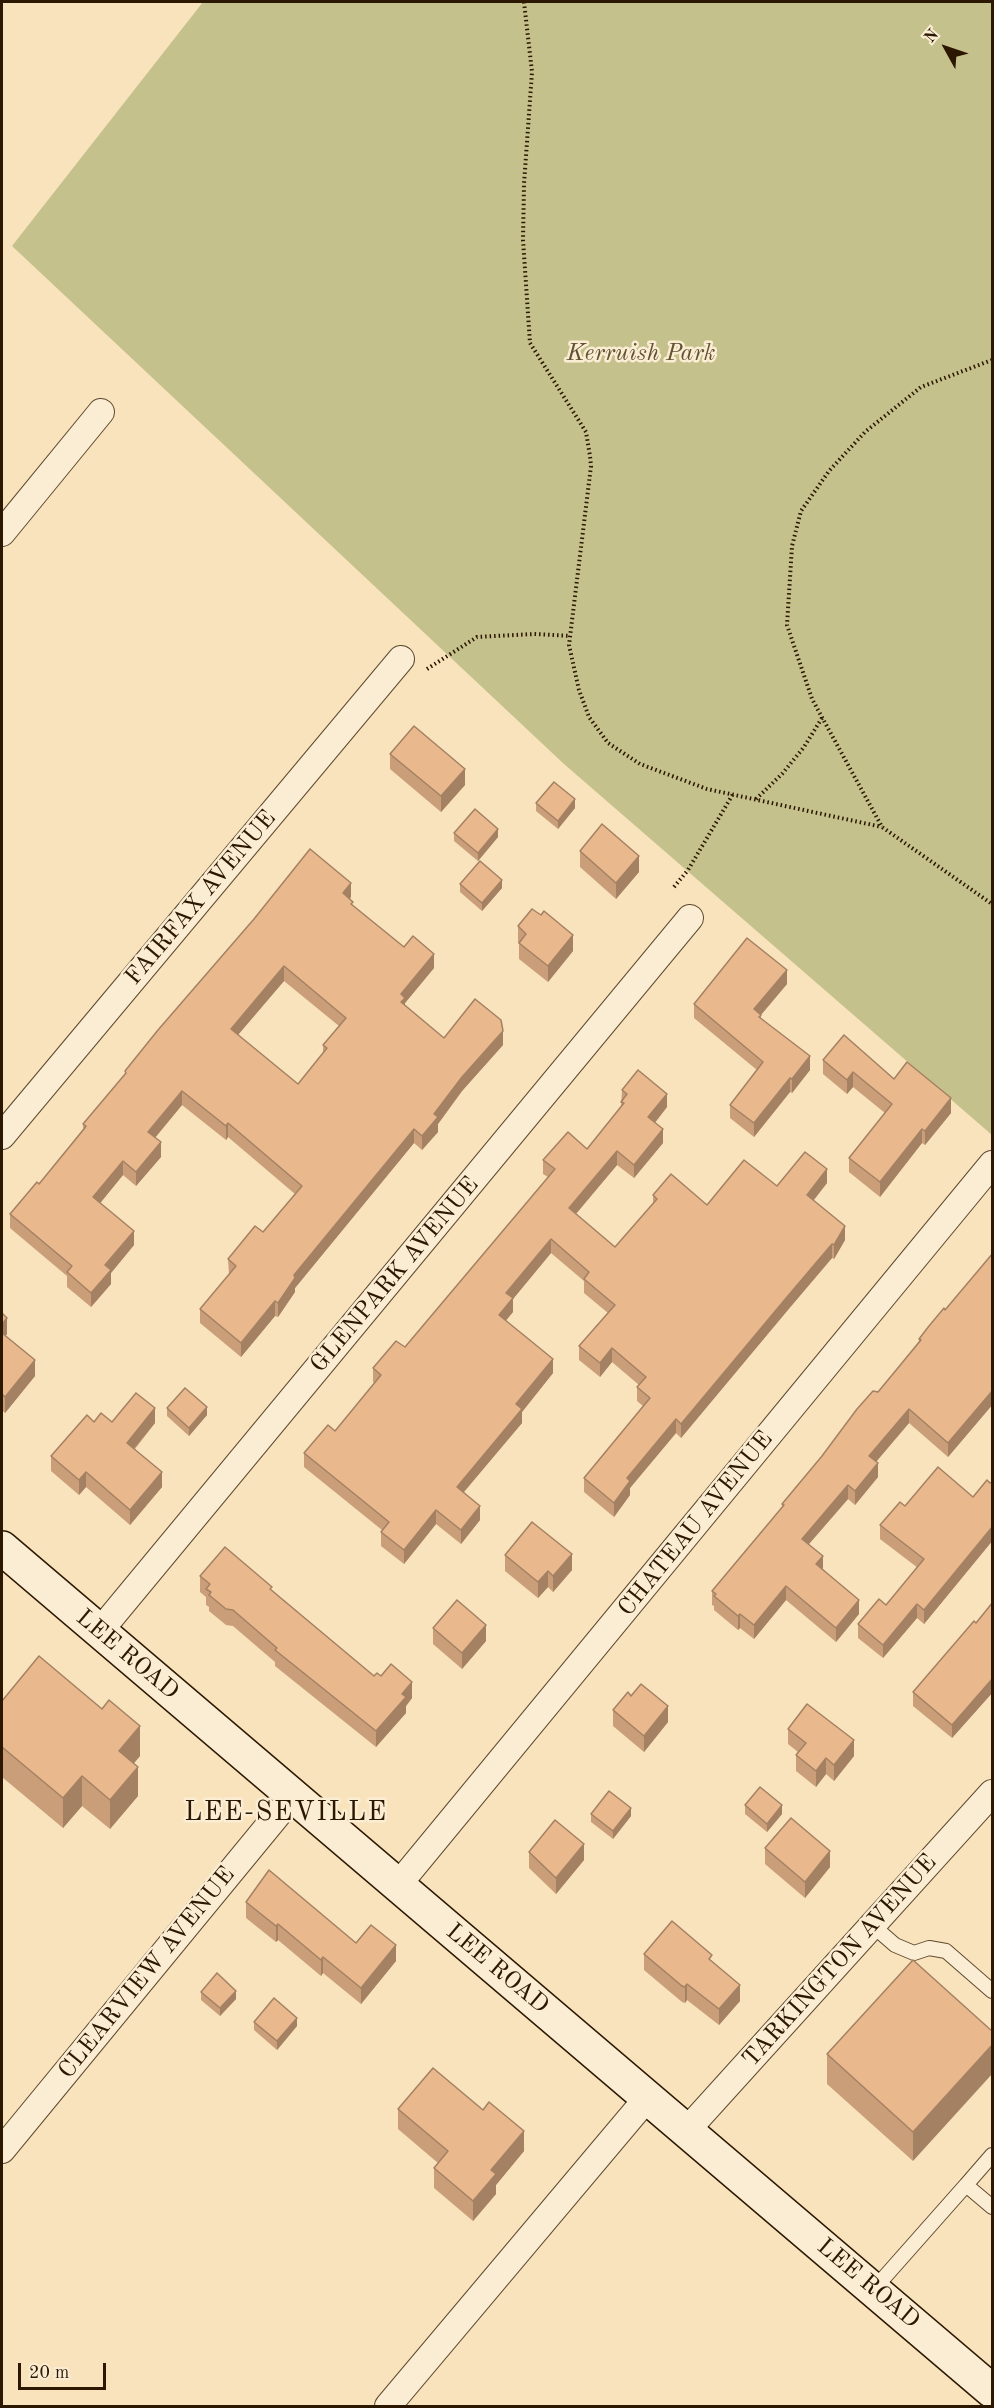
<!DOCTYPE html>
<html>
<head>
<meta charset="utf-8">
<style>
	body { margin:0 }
	#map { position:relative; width:994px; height:2408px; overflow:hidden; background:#f8e3bc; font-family:"Old Standard TT",serif }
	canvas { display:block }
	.frame { position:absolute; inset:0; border:3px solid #2c1700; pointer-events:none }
	.north { position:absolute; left:916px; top:18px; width:60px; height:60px; -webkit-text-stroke:4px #faedd3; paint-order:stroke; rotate:310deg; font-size:16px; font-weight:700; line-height:24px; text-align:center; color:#2c1700 }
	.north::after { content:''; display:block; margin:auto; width:21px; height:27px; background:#2c1700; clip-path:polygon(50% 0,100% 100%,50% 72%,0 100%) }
	.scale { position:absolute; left:18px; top:2363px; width:88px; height:27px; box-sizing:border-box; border:3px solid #2c1700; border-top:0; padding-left:8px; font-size:18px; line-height:21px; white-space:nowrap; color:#2c1700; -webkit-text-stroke:4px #faedd3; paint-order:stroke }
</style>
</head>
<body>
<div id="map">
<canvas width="994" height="2408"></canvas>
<div class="frame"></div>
<div class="north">N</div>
<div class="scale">20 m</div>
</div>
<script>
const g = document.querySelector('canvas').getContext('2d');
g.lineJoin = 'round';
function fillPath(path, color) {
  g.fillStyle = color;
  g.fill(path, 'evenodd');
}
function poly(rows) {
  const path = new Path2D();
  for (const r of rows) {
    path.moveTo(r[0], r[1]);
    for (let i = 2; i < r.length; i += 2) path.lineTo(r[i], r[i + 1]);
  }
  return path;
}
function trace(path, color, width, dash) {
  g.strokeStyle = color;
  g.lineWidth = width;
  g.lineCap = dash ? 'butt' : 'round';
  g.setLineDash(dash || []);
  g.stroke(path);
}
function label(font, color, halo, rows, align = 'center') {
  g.font = font + ' "Old Standard TT",serif';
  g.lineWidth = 5;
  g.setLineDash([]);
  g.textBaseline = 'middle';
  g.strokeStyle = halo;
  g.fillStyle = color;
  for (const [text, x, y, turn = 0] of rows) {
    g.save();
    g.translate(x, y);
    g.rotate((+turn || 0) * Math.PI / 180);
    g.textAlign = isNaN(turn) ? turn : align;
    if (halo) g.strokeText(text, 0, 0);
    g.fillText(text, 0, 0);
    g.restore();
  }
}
fillPath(poly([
	[203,2,992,2,992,1135,564,764,12,246]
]), '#c5c18c');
const service = poly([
	[872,1925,895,1945,914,1953,929,1948,946,1951,992,1991],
	[966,2185,992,2155],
	[874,2289,966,2185,992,2207]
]);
const minor = poly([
	[2,533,101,412],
	[2,1136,401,659],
	[99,1632,690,918],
	[398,1885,992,1164],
	[687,2130,992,1793],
	[2,2150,293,1796],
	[388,2406,648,2097]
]);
const secondary = poly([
	[2,1548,992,2391]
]);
trace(service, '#5f4a2f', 16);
trace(minor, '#5f4a2f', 28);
trace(secondary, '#2c1700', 36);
trace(poly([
	[524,2,532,72,524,184,523,240,530,343,586,432,590,456,591,466,569,645,579,690,589,717,608,743,640,764,707,789,882,827],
	[992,360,921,387,865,432,829,471,801,511,792,546,787,625,812,699,882,827,992,904],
	[427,669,477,637,534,634,570,636],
	[756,799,782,774,804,747,822,718],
	[674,887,688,870,733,794]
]), '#2c1700', 4, [1.5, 3]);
trace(service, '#faedd3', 14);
trace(minor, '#faedd3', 26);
trace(secondary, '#faedd3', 33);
fillPath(poly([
	[390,754,465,785,441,812,390,769],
	[536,803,575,808,558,829,536,811],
	[454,833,498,837,478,861,454,841],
	[580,851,639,872,616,899,580,867],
	[460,884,502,888,482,911,460,892],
	[351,897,350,899,353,906,404,947,434,968,405,1003,405,1005,444,1038,503,1045,462,1091,438,1124,438,1132,422,1150,414,1143,295,1288,295,1292,278,1317,275,1316,241,1357,200,1323,200,1309,229,1274,228,1259,263,1232,295,1194,228,1137,226,1140,182,1105,155,1138,161,1157,136,1186,123,1175,100,1203,134,1245,111,1273,111,1284,91,1307,67,1287,67,1276,10,1228,10,1214,39,1184,83,1129,83,1124,125,1075,125,1071],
	[284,981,339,1026,323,1045,323,1053,298,1084,238,1035],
	[518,926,573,951,548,982,519,959,519,944,518,942],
	[787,984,761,1015,761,1018,810,1070,792,1093,790,1092,754,1137,730,1118,730,1105,757,1070,694,1018,694,1004],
	[823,1060,894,1079,951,1113,925,1145,922,1143,880,1197,849,1172,849,1158,885,1113,853,1087,847,1094,823,1074],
	[622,1090,667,1107,655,1123,663,1143,634,1178,617,1165,576,1214,615,1247,653,1203,653,1195,707,1205,777,1186,827,1183,813,1200,845,1240,834,1259,832,1258,787,1311,681,1438,676,1433,630,1488,630,1495,614,1517,584,1492,584,1478,643,1406,637,1401,637,1387,639,1385,612,1362,600,1377,579,1360,579,1346,608,1313,584,1293,584,1281,551,1253,513,1299,513,1312,505,1321,553,1373,522,1412,522,1423,464,1492,480,1520,461,1544,436,1524,404,1564,381,1546,381,1532,382,1530,304,1467,304,1453,335,1431,375,1383,373,1382,373,1368,405,1347,548,1177,543,1174,543,1160,587,1149,621,1106],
	[993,1253,993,1404,948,1457,909,1423,876,1462,878,1477,855,1505,848,1499,809,1544,823,1569,859,1614,836,1642,786,1600,754,1639,740,1628,738,1630,714,1610,714,1606,712,1605,712,1591,782,1508,782,1504,878,1392,919,1341,919,1339,945,1310],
	[2,1313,7,1334,5,1336,35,1376,5,1413,2,1410],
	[167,1408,207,1415,189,1436,167,1416],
	[94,1422,155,1423,135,1449,162,1487,130,1525,86,1487,79,1495,51,1471,51,1456],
	[993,1481,993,1540,924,1624,917,1618,883,1658,858,1638,858,1624,886,1605,918,1568,880,1539,880,1525,905,1506,973,1497],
	[505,1555,572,1570,553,1592,548,1587,538,1598,505,1571],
	[200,1576,272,1590,374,1676,412,1698,406,1706,406,1713,376,1747,275,1666,275,1662,233,1626,226,1625,209,1611,209,1607,206,1605,206,1597,200,1592],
	[993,1602,993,1692,952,1738,913,1706,913,1692,976,1623],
	[433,1628,486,1641,462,1669,433,1644],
	[2,1701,140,1756,134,1763,138,1796,110,1829,82,1806,63,1828,2,1777],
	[613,1710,668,1722,644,1752,613,1726],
	[788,1729,854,1756,834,1781,826,1774,816,1787,796,1771,796,1755,798,1752,788,1744],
	[745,1805,782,1814,767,1832,745,1814],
	[591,1814,631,1816,613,1839,591,1822],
	[765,1848,830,1867,805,1898,765,1864],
	[529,1852,584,1860,556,1894,529,1868],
	[246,1902,356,1943,396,1961,361,2004,323,1973,321,1976,278,1940,276,1942,246,1918],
	[644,1954,712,1961,740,2001,719,2025,687,2000,685,2003,682,2002,644,1970],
	[913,1960,913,2161,827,2084,827,2054],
	[201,1992,236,1999,220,2016,201,2000],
	[254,2022,297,2026,277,2050,254,2030],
	[398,2109,524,2151,496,2185,496,2194,473,2221,434,2188,434,2168,438,2163,398,2129]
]), '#c99e79');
fillPath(poly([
	[465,769,465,785,441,812,441,796],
	[575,799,575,808,558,829,558,821],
	[498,829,498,837,478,861,478,853],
	[639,856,639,872,616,899,616,883],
	[502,880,502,888,482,911,482,903],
	[351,883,351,897,343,907,343,893],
	[573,935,573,951,548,982,548,966],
	[434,954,434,968,405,1003,405,1012,401,1007,401,994],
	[284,966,284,981,231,1043,231,1029],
	[787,970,787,984,754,1023,754,1009],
	[503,1031,503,1045,462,1091,438,1124,438,1132,422,1150,422,1136,434,1114,462,1077],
	[810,1056,810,1070,792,1093,792,1079],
	[853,1072,853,1087,847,1094,847,1080],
	[790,1078,790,1092,754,1137,754,1123],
	[182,1091,182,1105,148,1146,148,1132],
	[667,1094,667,1107,648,1131,648,1117],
	[951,1098,951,1113,925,1145,925,1131],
	[228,1123,228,1137,226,1140,226,1126],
	[414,1129,414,1143,295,1288,295,1292,278,1317,278,1303,294,1275],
	[663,1129,663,1143,634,1178,634,1165],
	[922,1129,922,1143,880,1197,880,1182],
	[161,1142,161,1157,136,1186,136,1172],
	[617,1151,617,1165,569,1222,569,1208],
	[123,1161,123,1175,93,1212,93,1197],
	[827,1169,827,1183,807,1209,807,1195],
	[845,1226,845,1240,834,1259,834,1245],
	[134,1231,134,1245,111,1273,111,1284,91,1307,91,1293,105,1265],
	[551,1239,551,1253,513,1299,513,1312,499,1329,499,1315,506,1293],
	[832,1244,832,1258,787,1311,681,1438,681,1424,787,1297],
	[275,1301,275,1316,241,1357,241,1343],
	[7,1318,7,1334,2,1340,2,1324],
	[612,1348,612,1362,600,1377,600,1363],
	[553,1359,553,1373,522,1412,522,1423,457,1500,457,1487,516,1404],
	[35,1360,35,1376,5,1413,5,1397],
	[993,1390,993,1404,948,1457,948,1443],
	[207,1407,207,1415,189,1436,189,1428],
	[155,1408,155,1423,127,1457,127,1443],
	[909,1409,909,1423,869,1470,869,1456],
	[676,1419,676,1433,630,1488,630,1495,614,1517,614,1503,627,1478],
	[878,1463,878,1477,855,1505,855,1491],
	[86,1472,86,1487,79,1495,79,1480],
	[162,1472,162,1487,130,1525,130,1510],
	[848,1485,848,1499,802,1552,802,1539],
	[480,1506,480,1520,461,1544,461,1530],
	[436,1510,436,1524,404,1564,404,1550],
	[993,1526,993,1540,924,1624,924,1610],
	[572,1554,572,1570,553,1592,553,1576],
	[823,1556,823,1569,816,1564],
	[548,1571,548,1587,538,1598,538,1582],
	[786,1586,786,1600,754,1639,754,1625],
	[859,1600,859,1614,836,1642,836,1628],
	[917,1604,917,1618,883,1658,883,1645],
	[740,1614,740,1628,738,1630,738,1616],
	[486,1625,486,1641,462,1669,462,1653],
	[993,1678,993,1692,952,1738,952,1725],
	[412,1682,412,1698,406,1706,406,1713,376,1747,376,1731,402,1694],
	[668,1706,668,1722,644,1752,644,1736],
	[140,1726,140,1756,119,1781,119,1751],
	[854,1740,854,1756,834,1781,834,1765],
	[826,1758,826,1774,816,1787,816,1771],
	[138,1767,138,1796,110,1829,110,1800],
	[82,1776,82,1806,63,1828,63,1798],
	[782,1805,782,1814,767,1832,767,1824],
	[631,1808,631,1816,613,1839,613,1831],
	[584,1844,584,1860,556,1894,556,1878],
	[830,1851,830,1867,805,1898,805,1882],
	[278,1924,278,1940,276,1942,276,1926],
	[396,1945,396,1961,361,2004,361,1988],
	[323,1957,323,1973,321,1976,321,1960],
	[687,1984,687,2000,685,2003,685,1987],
	[740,1985,740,2001,719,2025,719,2009],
	[236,1991,236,1999,220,2016,220,2008],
	[297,2018,297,2026,277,2050,277,2041],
	[993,2044,993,2073,913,2161,913,2132],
	[524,2131,524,2151,496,2185,496,2194,473,2221,473,2201,491,2170]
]), '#a48163');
const building = poly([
	[414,726,465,769,441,796,390,754,414,726],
	[554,782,575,799,558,821,536,803,554,782],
	[475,809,498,829,478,853,454,833,475,809],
	[602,824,639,856,616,883,580,851,602,824],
	[310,849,351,883,343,893,353,902,351,904,404,947,413,936,434,954,401,994,405,998,401,1002,444,1038,475,999,501,1020,503,1031,462,1077,434,1114,438,1117,422,1136,414,1129,294,1275,295,1278,278,1303,275,1301,241,1343,200,1309,236,1266,228,1259,255,1226,263,1232,302,1186,228,1123,226,1126,182,1091,148,1132,161,1142,136,1172,123,1161,93,1197,134,1231,105,1265,111,1270,91,1293,67,1272,72,1266,10,1214,37,1182,39,1184,84,1129,86,1126,83,1124,126,1073,125,1071,158,1030,254,919,310,849],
	[284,966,346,1018,323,1045,327,1048,298,1084,231,1029,284,966],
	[480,861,502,880,482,903,460,884,480,861],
	[532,909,541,915,544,911,573,935,548,966,519,943,526,934,518,926,532,909],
	[747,938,787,970,754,1009,761,1015,759,1017,810,1056,792,1079,790,1078,754,1123,730,1105,763,1062,694,1004,747,938],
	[844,1035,894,1079,907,1062,951,1098,925,1131,922,1129,880,1182,849,1158,892,1104,853,1072,847,1080,823,1060,844,1035],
	[638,1070,667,1094,648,1117,663,1129,634,1165,617,1151,569,1208,615,1247,657,1199,653,1195,671,1174,707,1205,744,1160,777,1186,805,1152,827,1169,807,1195,845,1226,834,1245,832,1244,787,1297,681,1424,676,1419,627,1478,630,1481,614,1503,584,1478,650,1398,637,1387,646,1377,612,1348,600,1363,579,1346,615,1305,584,1279,589,1272,551,1239,506,1293,513,1298,499,1315,553,1359,516,1404,522,1409,457,1487,480,1506,461,1530,436,1510,404,1550,381,1532,389,1522,304,1453,328,1425,335,1431,381,1375,373,1368,396,1341,405,1347,555,1169,543,1160,568,1132,587,1149,624,1103,621,1102,627,1094,622,1090,638,1070],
	[993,1253,993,1390,948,1443,909,1409,869,1456,878,1463,855,1491,848,1485,802,1539,823,1556,816,1564,859,1600,836,1628,786,1586,754,1625,740,1614,738,1616,714,1596,716,1594,712,1591,784,1505,782,1504,822,1456,857,1409,873,1391,878,1392,921,1340,919,1339,929,1326,944,1308,945,1310,993,1253],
	[2,1313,7,1318,2,1324,2,1313],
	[2,1333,35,1360,5,1397,2,1394,2,1333],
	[185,1388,207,1407,189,1428,167,1408,185,1388],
	[136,1393,155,1408,127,1443,162,1472,130,1510,86,1472,79,1480,51,1456,87,1415,94,1422,101,1413,112,1422,136,1393],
	[938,1467,973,1497,987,1480,990,1483,993,1481,993,1526,924,1610,917,1604,883,1645,858,1624,879,1599,886,1605,924,1559,880,1525,900,1502,905,1506,938,1467],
	[532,1522,572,1554,553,1576,548,1571,538,1582,505,1555,532,1522],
	[225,1547,272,1587,270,1589,374,1676,377,1673,381,1676,391,1664,412,1682,402,1694,406,1697,376,1731,275,1650,277,1648,233,1610,226,1609,209,1595,211,1592,206,1589,210,1584,200,1576,225,1547],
	[457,1600,486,1625,462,1653,433,1628,457,1600],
	[993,1602,993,1678,952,1725,913,1692,974,1621,976,1623,993,1602],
	[39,1656,102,1709,109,1700,140,1726,119,1751,138,1767,110,1800,82,1776,63,1798,2,1747,2,1701,39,1656],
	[641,1684,668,1706,644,1736,613,1710,628,1692,631,1696,641,1684],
	[807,1704,854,1740,834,1765,826,1758,816,1771,796,1755,806,1743,788,1729,807,1704],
	[760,1787,782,1805,767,1824,745,1805,760,1787],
	[609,1791,631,1808,613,1831,591,1814,609,1791],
	[791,1818,830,1851,805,1882,765,1848,791,1818],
	[555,1820,584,1844,556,1878,529,1852,555,1820],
	[269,1870,356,1943,371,1925,396,1945,361,1988,323,1957,321,1960,278,1924,276,1926,246,1902,269,1870],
	[672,1921,712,1955,709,1959,740,1985,719,2009,687,1984,685,1987,682,1986,644,1954,672,1921],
	[913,1960,993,2032,993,2044,913,2132,827,2054,913,1960],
	[217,1973,236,1991,220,2008,201,1992,217,1973],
	[274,1998,297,2018,277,2041,254,2022,274,1998],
	[433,2068,483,2110,489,2102,524,2131,491,2170,496,2174,473,2201,434,2168,448,2151,398,2109,433,2068]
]);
fillPath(building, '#eab88d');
trace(building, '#a48163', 1.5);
label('italic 24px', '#625231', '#faedd3', [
	["Kerruish Park",641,354]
]);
label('24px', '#2c1700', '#faedd3', [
	["FAIRFAX AVENUE",201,898,-50],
	["GLENPARK AVENUE",395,1275,-50],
	["CHATEAU AVENUE",696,1524,-51],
	["LEE ROAD",127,1655,40],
	["TARKINGTON AVENUE",840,1961,-48],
	["LEE ROAD",497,1969,40],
	["CLEARVIEW AVENUE",147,1973,-51],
	["LEE ROAD",868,2284,40]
]);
g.letterSpacing = '1.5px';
label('27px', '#2c1700', '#faedd3', [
	["LEE-SEVILLE",286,1813]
]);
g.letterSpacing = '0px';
</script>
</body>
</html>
